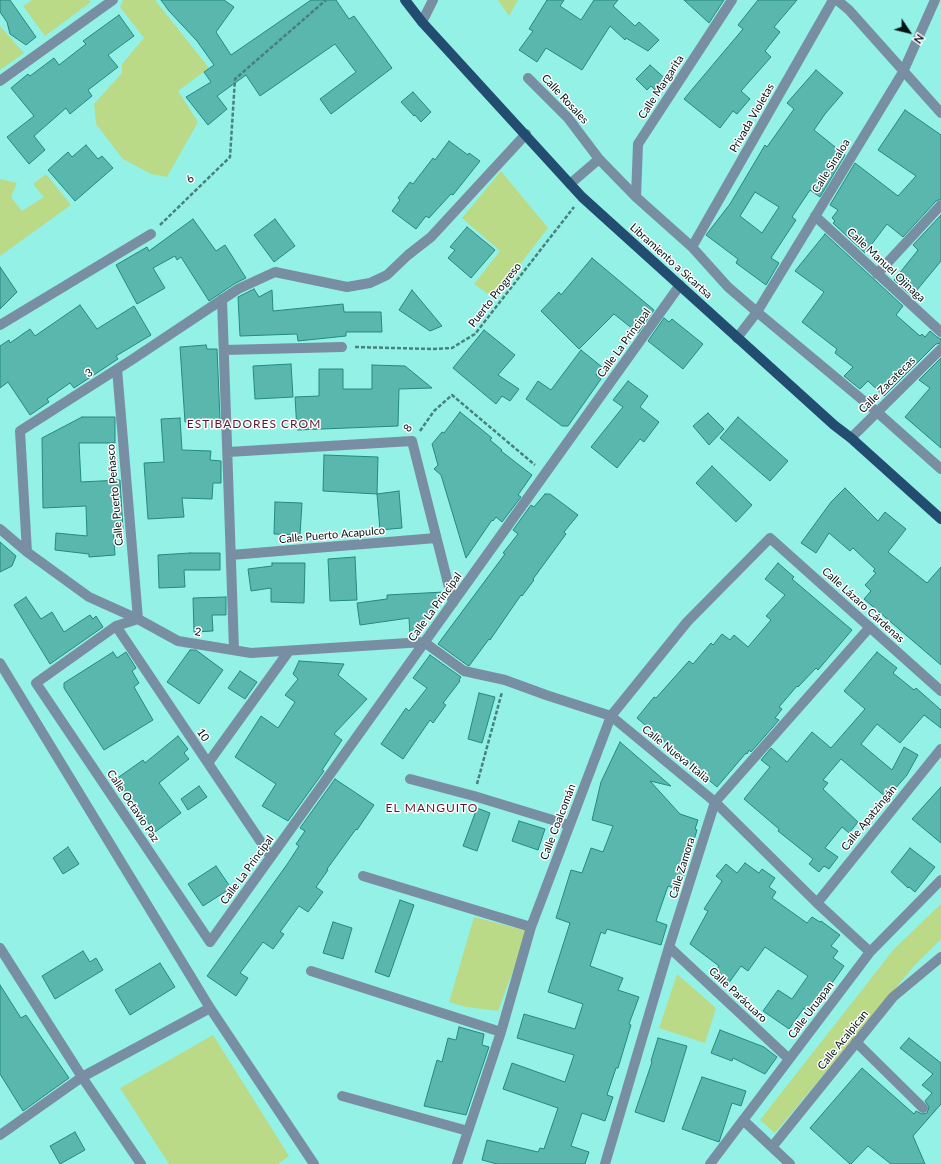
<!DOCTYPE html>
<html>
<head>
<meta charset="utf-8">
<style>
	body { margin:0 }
	#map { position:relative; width:941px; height:1164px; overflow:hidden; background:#94f1e6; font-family:Lato,sans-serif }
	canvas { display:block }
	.north { position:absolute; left:889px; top:12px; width:40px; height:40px; -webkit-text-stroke:3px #fefefe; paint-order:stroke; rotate:125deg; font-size:11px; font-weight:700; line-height:16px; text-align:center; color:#001412 }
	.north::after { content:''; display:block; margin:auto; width:14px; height:18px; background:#001412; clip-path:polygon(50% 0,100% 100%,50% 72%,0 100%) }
</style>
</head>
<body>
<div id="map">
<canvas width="941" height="1164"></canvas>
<div class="north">N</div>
</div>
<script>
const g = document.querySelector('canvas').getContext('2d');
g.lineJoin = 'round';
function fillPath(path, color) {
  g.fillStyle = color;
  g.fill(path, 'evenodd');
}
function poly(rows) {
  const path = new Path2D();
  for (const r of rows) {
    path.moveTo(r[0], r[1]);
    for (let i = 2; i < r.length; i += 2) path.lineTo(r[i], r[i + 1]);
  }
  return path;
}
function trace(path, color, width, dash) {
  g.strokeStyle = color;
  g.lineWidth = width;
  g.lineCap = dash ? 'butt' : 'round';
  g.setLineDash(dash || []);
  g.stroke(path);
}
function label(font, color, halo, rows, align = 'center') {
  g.font = font + ' Lato,sans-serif';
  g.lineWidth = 3;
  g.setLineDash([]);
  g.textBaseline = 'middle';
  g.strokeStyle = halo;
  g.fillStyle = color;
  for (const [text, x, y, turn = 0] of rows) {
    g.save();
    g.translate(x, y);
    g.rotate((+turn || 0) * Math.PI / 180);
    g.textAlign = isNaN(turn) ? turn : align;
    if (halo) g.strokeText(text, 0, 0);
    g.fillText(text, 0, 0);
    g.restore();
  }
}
fillPath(poly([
	[32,0,89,0,91,2,45,36,23,6],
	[123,0,155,0,209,68,178,91,198,122,167,177,151,174,123,159,96,124,94,104,122,73,122,64,144,38,120,7],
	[498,0,518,0,509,16],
	[0,26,24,53,0,70],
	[501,171,548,228,494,298,474,284,500,251,462,218],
	[46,174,71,205,0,256,0,179,17,183,11,197,22,211,44,197,33,184],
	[941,904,941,939,914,966,775,1133,760,1120,894,949],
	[474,917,528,931,498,1011,466,1007,449,1002],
	[677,974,716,1008,705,1043,659,1028],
	[213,1035,289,1156,278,1164,169,1164,120,1088]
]), '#bada88');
const building = poly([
	[0,0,10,0,36,37,26,45,10,34,7,22,0,12,0,0],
	[161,0,224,0,234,7,216,32,231,55,311,0,336,0,349,19,354,16,392,68,331,114,320,99,356,72,335,44,260,96,246,75,217,96,227,109,208,125,186,97,211,82,204,72,214,65,197,41,169,11,161,0],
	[547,0,564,0,560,6,581,20,594,0,618,0,613,6,635,26,639,22,659,40,648,51,626,38,625,40,610,26,582,70,546,48,537,62,519,50,533,31,529,29,547,0],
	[684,0,724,0,709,23,684,0],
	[758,0,797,0,774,27,780,32,765,51,771,57,741,91,750,99,737,114,733,111,720,128,684,99,743,29,738,25,758,0],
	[119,15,134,36,108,55,118,67,88,90,92,96,70,114,66,108,34,136,45,150,29,164,7,137,34,116,11,88,28,74,30,76,54,58,59,65,86,44,83,41,119,15],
	[650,65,669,82,658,93,651,86,647,90,636,79,650,65],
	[816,70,843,93,825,114,814,130,845,155,820,197,810,190,792,217,796,220,771,258,779,263,766,285,736,263,738,259,706,235,730,204,765,145,767,147,794,109,787,103,816,70],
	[755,192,779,207,762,233,740,216,755,192],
	[413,92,431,112,421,122,415,115,414,116,401,102,413,92],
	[905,110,941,135,941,199,936,201,903,237,887,224,865,253,833,223,835,221,832,218,838,210,830,205,855,163,898,196,916,176,878,150,905,110],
	[449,141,468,155,469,153,480,161,453,195,451,194,429,218,426,216,416,229,392,211,400,200,398,198,410,182,413,184,433,158,435,160,449,141],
	[86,145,98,159,102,156,113,168,75,201,48,170,68,152,72,157,86,145],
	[941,215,941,261,912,296,894,280,918,250,913,245,941,215],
	[193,219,216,251,225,245,246,278,234,284,209,301,181,257,177,260,175,256,153,268,165,288,137,304,116,265,147,247,149,251,193,219],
	[275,219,295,246,274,262,254,235,275,219],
	[467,227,495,250,471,278,448,258,455,250,450,247,467,227],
	[825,234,903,306,896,315,920,336,922,334,925,337,930,331,937,337,941,339,941,343,936,344,884,396,868,381,860,389,844,376,853,367,835,353,837,349,802,322,824,292,795,271,825,234],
	[592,258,654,310,638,333,614,314,579,349,541,311,559,292,561,295,592,258],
	[0,267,17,292,0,309,0,267],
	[254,289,259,297,272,290,273,311,343,304,344,312,381,312,382,332,346,332,346,336,298,341,297,334,240,336,238,297,254,289],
	[412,290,442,326,430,331,399,310,412,290],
	[80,305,97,329,134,306,151,335,116,356,118,359,74,388,70,383,47,399,49,402,30,415,8,382,0,388,0,346,9,340,10,343,30,329,35,336,80,305],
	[664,318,669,322,672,319,703,344,683,369,648,341,664,318],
	[484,330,515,355,498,375,519,389,510,401,502,396,496,404,453,368,484,330],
	[206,345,207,349,217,349,220,419,185,422,180,347,206,345],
	[581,350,602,367,596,375,601,379,568,426,562,426,526,399,538,381,551,390,581,350],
	[941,358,941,448,905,417,930,388,919,380,941,358],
	[291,364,293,397,255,399,253,366,291,364],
	[372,365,405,366,432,388,399,389,398,426,297,430,295,397,319,396,319,369,343,369,343,389,372,389,372,365],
	[628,381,648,396,640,407,659,422,644,442,640,439,617,468,591,447,623,407,613,400,628,381],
	[460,412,492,438,490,440,502,450,501,451,532,475,518,495,521,497,502,522,496,517,493,521,492,520,466,558,441,475,434,469,438,465,432,444,442,432,444,433,460,412],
	[708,413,724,429,709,445,693,426,708,413],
	[82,417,115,417,115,443,79,443,81,482,120,480,123,529,113,529,115,555,89,557,89,554,55,550,56,533,87,536,86,506,43,508,42,438,82,417],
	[738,417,788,461,770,481,720,438,738,417],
	[180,418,182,450,211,451,210,460,221,461,221,483,213,483,212,499,182,498,184,517,148,519,144,463,164,462,161,419,180,418],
	[324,455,378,457,377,494,323,491,324,455],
	[712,466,752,505,736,522,696,483,712,466],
	[845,488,878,521,885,512,906,529,888,552,927,583,941,567,941,665,864,599,871,591,865,585,876,573,873,571,875,569,853,548,850,551,829,533,816,553,801,543,831,502,845,488],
	[399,491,402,528,380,530,377,494,399,491],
	[545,494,550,494,578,515,564,532,566,534,533,579,534,580,522,596,521,595,490,640,489,639,469,666,467,665,438,644,505,554,503,553,518,534,513,530,531,505,534,507,545,494],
	[275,502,302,503,300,535,274,534,275,502],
	[0,542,16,556,12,566,0,572,0,542],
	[190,553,220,553,220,570,184,570,185,587,159,588,158,555,190,553],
	[355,557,357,600,330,601,328,559,355,557],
	[272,563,305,563,304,603,271,602,271,588,251,591,248,569,272,566,272,563],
	[778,563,794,577,792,579,852,630,818,670,816,668,798,687,797,686,779,707,782,709,775,718,779,720,751,752,749,750,747,754,746,753,717,787,637,718,654,697,656,698,689,661,693,664,711,643,713,645,722,634,730,640,734,635,748,647,771,620,766,616,785,595,765,579,778,563],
	[444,592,444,594,412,636,410,636,409,618,360,625,357,603,387,599,387,595,444,592],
	[26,597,41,619,52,612,64,632,90,615,93,619,96,616,103,627,50,664,14,605,26,597],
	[226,597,226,615,212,615,213,631,194,632,193,598,226,597],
	[190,650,196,650,223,670,199,704,167,682,190,650],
	[113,652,117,658,126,652,136,668,132,671,139,683,134,687,153,720,104,750,64,688,64,683,113,652],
	[877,652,897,668,893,673,914,690,916,688,941,710,941,728,924,715,900,743,877,724,861,744,892,770,904,747,918,755,907,775,887,798,841,759,823,780,828,783,823,789,858,822,849,833,842,827,825,848,838,857,829,869,824,866,819,872,809,864,813,859,778,831,779,829,744,799,770,767,761,760,771,748,787,762,812,732,831,748,865,709,844,691,877,652],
	[430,655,461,677,459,680,460,681,443,703,446,705,433,723,430,720,403,759,381,744,406,708,409,711,427,688,413,678,430,655],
	[299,661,344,664,338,675,367,699,334,734,342,740,322,770,324,771,288,821,262,806,276,784,235,757,261,716,278,728,295,702,285,695,298,679,293,674,299,661],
	[240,671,257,682,245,699,228,688,240,671],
	[479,693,495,697,482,743,468,739,479,693],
	[178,736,188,749,184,753,189,759,159,783,181,813,155,832,116,779,143,760,145,763,178,736],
	[620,742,671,786,650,781,680,814,698,820,695,829,697,830,679,890,668,886,656,921,667,925,661,945,607,929,605,934,601,932,590,966,623,978,618,990,639,997,629,1024,631,1025,618,1068,616,1068,607,1095,613,1097,605,1121,582,1113,571,1146,589,1152,585,1164,497,1164,482,1160,487,1140,538,1152,540,1148,544,1149,558,1108,503,1089,512,1063,565,1082,574,1055,517,1038,524,1014,575,1029,583,1004,548,992,570,923,556,918,571,870,582,873,591,848,603,852,613,826,592,820,601,782,620,742],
	[335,779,374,805,357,830,356,829,327,869,328,870,316,887,323,892,308,912,299,906,280,932,284,934,273,949,263,942,240,973,248,978,236,996,207,976,288,863,299,846,296,844,305,831,300,828,335,779],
	[199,786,207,797,188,810,181,799,199,786],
	[941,787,941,843,912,819,941,787],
	[477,808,490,813,477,851,463,846,477,808],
	[519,821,545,829,538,850,512,841,519,821],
	[68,847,79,864,63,874,53,858,68,847],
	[910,848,935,867,915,892,909,887,908,888,891,872,910,848],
	[745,863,759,873,762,869,775,878,769,887,776,892,772,898,807,923,812,917,820,922,821,921,840,935,831,946,838,951,833,958,844,966,811,1013,804,1008,789,1029,763,1011,778,990,792,999,808,976,765,947,748,971,741,966,728,984,713,974,719,966,690,944,708,911,704,909,722,881,716,876,726,864,737,873,745,863],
	[216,866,231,888,203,906,188,884,216,866],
	[400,900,414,905,389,977,375,972,400,900],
	[333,922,352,928,343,959,323,953,333,922],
	[83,951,90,962,96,958,103,970,55,999,42,976,83,951],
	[160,963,175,987,130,1015,115,990,160,963],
	[0,985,21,1018,26,1015,69,1078,23,1111,0,1074,0,985],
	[459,1027,484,1034,482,1045,489,1047,466,1115,424,1106,437,1060,442,1062,448,1038,456,1040,459,1027],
	[720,1030,764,1047,777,1057,765,1074,733,1058,732,1061,711,1053,720,1030],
	[658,1038,687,1046,664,1122,635,1112,652,1062,651,1061,658,1038],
	[909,1038,941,1063,941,1104,913,1136,925,1164,891,1164,868,1146,851,1164,850,1164,810,1128,862,1068,914,1114,916,1111,922,1114,927,1113,929,1107,925,1101,932,1093,922,1085,933,1074,900,1048,909,1038],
	[702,1077,746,1091,741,1106,732,1103,719,1142,682,1129,702,1077],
	[75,1132,85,1150,60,1164,50,1146,75,1132]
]);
fillPath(building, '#59b7ad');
trace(building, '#238980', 1);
trace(poly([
	[160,225,230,157,235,79,326,0],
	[355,347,432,349,452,348,465,340,475,334,574,207],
	[420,431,434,411,452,395,535,465],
	[477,784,502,692]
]), '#48807a', 2.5, [4, 2]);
trace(poly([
	[837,0,849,10,941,113],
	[422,22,433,0],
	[528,78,568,118,599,159,636,197,692,247,728,287,757,312,877,412,941,469],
	[0,81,113,0],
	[570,184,599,159],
	[636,197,638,144,732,0],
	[815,216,941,332],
	[692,247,833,0],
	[877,274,941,205],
	[222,299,234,650],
	[0,325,151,234],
	[737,338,757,312,903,72,935,0],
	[224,350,342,347],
	[117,369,138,619,116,626,36,683,210,942,680,285],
	[851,438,941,349],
	[228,452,412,441,453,603],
	[0,529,27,552,89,597,138,619,178,641,251,653,424,642,464,671,505,680,546,695,611,716,715,802,817,903,870,952],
	[27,552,20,431,133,359,238,289,275,272,347,287,370,283,387,275,408,255,431,237,526,134],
	[231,555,436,538],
	[116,626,271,857],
	[0,663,210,1008,314,1164],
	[208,763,289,651],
	[410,779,474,796,569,825],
	[363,876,531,927],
	[817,903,941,749],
	[669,947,789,1059],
	[0,948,82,1077,141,1164],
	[311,971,501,1032],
	[856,1042,923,1108],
	[342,1096,468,1131],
	[743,1120,790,1164],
	[0,1135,82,1077,210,1008],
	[772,1147,893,997,941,957],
	[457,1164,501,1032,531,927,611,716,687,622,770,538,941,691],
	[605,1164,669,947,715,802,870,627],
	[710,1164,870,952,941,880]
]), '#788ea3', 10);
trace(poly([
	[405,0,422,22,582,197,834,425,851,438,941,519]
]), '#224d70', 10);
label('11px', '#001412', '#fefefe', [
	["Calle Margarita",661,87,-57],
	["Calle Rosales",565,99,47],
	["Privada Violetas",752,118,-60],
	["Calle Sinaloa",831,166,-58],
	["6",190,179,-44],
	["Libramiento a Sicartsa",671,261,42],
	["Calle Manuel Ojinaga",886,265,43],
	["Puerto Progreso",495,295,-52],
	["Calle La Principal",624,343,-54],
	["3",89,373,-33],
	["Calle Zacatecas",887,385,-45],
	["8",408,428,-55],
	["Calle Puerto Peñasco",115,495,-95],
	["Calle Puerto Acapulco",332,535,-5],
	["Calle Lázaro Cárdenas",863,605,42],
	["Calle La Principal",435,607,-54],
	["2",198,632,9],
	["10",203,735,56],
	["Calle Nueva Italia",676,754,39],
	["Calle Octavio Paz",133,806,56],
	["Calle Apatzingán",869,818,-51],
	["Calle Coalcomán",558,822,-69],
	["Calle Zamora",682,868,-73],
	["Calle La Principal",247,870,-54],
	["Calle Parácuaro",738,995,43],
	["Calle Uruapan",811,1010,-53],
	["Calle Acalpican",843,1040,-51]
]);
g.letterSpacing = '1px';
label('12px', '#5d192d', '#fefefe', [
	["ESTIBADORES CROM",254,424],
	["EL MANGUITO",432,808]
]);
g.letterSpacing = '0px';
</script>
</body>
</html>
